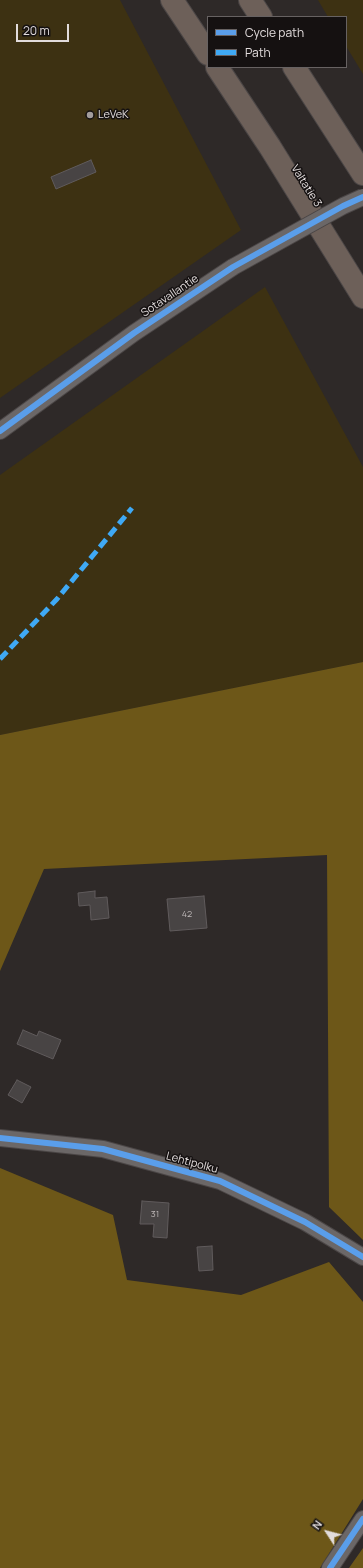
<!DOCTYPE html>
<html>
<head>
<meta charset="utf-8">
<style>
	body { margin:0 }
	#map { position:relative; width:363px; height:1568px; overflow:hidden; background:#2e2928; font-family:Manrope,sans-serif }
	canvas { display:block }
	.legend { position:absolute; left:207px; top:16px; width:140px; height:52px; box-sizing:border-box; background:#151111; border:1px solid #676262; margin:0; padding:5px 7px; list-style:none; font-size:12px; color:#e2dcdc }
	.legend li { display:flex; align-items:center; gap:8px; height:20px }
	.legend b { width:20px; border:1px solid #676262 }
	.north { position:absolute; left:307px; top:1512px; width:40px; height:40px; -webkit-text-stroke:3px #151111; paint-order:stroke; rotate:306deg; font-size:11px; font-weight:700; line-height:16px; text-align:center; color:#e2dcdc }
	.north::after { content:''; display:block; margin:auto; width:14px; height:18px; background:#e2dcdc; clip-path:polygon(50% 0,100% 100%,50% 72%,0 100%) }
	.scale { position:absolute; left:16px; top:24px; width:53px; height:18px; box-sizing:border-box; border:2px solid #e2dcdc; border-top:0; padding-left:5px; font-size:12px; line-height:14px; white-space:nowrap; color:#e2dcdc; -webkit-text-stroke:3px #151111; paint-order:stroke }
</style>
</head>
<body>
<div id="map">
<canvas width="363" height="1568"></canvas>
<ul class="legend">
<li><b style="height:5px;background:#5a9eea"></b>Cycle path</li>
<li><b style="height:5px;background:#3fa9f5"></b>Path</li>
</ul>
<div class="north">N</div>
<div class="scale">20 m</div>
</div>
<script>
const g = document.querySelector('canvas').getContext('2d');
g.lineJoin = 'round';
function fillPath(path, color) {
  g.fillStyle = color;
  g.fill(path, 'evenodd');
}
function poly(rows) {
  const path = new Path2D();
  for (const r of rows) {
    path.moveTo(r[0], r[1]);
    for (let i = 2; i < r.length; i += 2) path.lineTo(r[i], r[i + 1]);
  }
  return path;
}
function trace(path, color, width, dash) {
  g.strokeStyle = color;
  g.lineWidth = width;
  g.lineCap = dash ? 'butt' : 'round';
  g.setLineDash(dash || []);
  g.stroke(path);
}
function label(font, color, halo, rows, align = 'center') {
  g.font = font + ' Manrope,sans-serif';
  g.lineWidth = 3;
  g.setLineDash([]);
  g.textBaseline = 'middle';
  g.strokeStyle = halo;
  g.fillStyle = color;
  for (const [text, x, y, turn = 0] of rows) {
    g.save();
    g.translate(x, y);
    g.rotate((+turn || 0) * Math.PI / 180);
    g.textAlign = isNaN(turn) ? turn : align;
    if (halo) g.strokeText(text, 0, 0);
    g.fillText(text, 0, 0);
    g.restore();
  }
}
fillPath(poly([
	[0,0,120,0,241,230,0,398],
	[318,0,363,0,363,74,346,46,346,17,328,17],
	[265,287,363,467,363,662,0,735,0,475]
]), '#3d3112');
fillPath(poly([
	[363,662,363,1240,329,1207,327,855,44,869,0,971,0,735],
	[0,1168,113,1215,127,1280,241,1295,329,1262,363,1302,363,1499,320,1568,0,1568],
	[363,1548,363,1568,349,1568]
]), '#6d5718');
const building = poly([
	[91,160,96,172,56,189,51,177,91,160],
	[95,891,95,898,107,897,109,918,91,920,90,905,79,906,78,893,95,891],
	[204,896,207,928,170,931,167,899,204,896],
	[23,1030,37,1036,39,1031,61,1040,53,1059,17,1044,23,1030],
	[17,1080,31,1087,22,1103,8,1095,17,1080],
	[142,1201,169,1203,167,1238,153,1237,154,1224,140,1224,142,1201],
	[212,1246,213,1270,199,1271,197,1247,212,1246]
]);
fillPath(building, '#484444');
trace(building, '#605b5c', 1);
const minor = poly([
	[0,431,134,333,233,267],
	[0,1138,103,1149,220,1181,305,1222,363,1257],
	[330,1568,363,1519]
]);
const motorway = poly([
	[172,0,208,54],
	[250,0,261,17],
	[217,67,270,147,363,297],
	[294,67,363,174]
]);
trace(minor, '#4b4646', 18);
trace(motorway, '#4b4646', 24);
trace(minor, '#6b6767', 16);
trace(motorway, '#6d6059', 22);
const minorBridge = poly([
	[233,267,343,206,363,197]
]);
trace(minorBridge, '#4b4646', 18, []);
trace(minorBridge, '#6b6767', 16);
trace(poly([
	[0,659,57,599,132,508]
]), '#3fa9f5', 5, [10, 5]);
trace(poly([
	[0,431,134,333,233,267,343,206,363,197],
	[0,1138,103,1149,220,1181,305,1222,363,1257],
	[330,1568,363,1519]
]), '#5a9eea', 6);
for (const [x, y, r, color] of [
	[90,115,4,"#a39d9d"]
]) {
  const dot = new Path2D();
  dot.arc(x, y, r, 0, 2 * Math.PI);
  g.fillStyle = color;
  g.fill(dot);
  trace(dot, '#151111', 1.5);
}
label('9px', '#bcb6b6', null, [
	["42",187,914],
	["31",155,1214]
]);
label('11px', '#e2dcdc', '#151111', [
	["LeVeK",98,115]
], 'left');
label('11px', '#e2dcdc', '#151111', [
	["Valtatie 3",306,186,58],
	["Sotavallantie",170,296,-34],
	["Lehtipolku",192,1163,15]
]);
</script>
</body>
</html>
